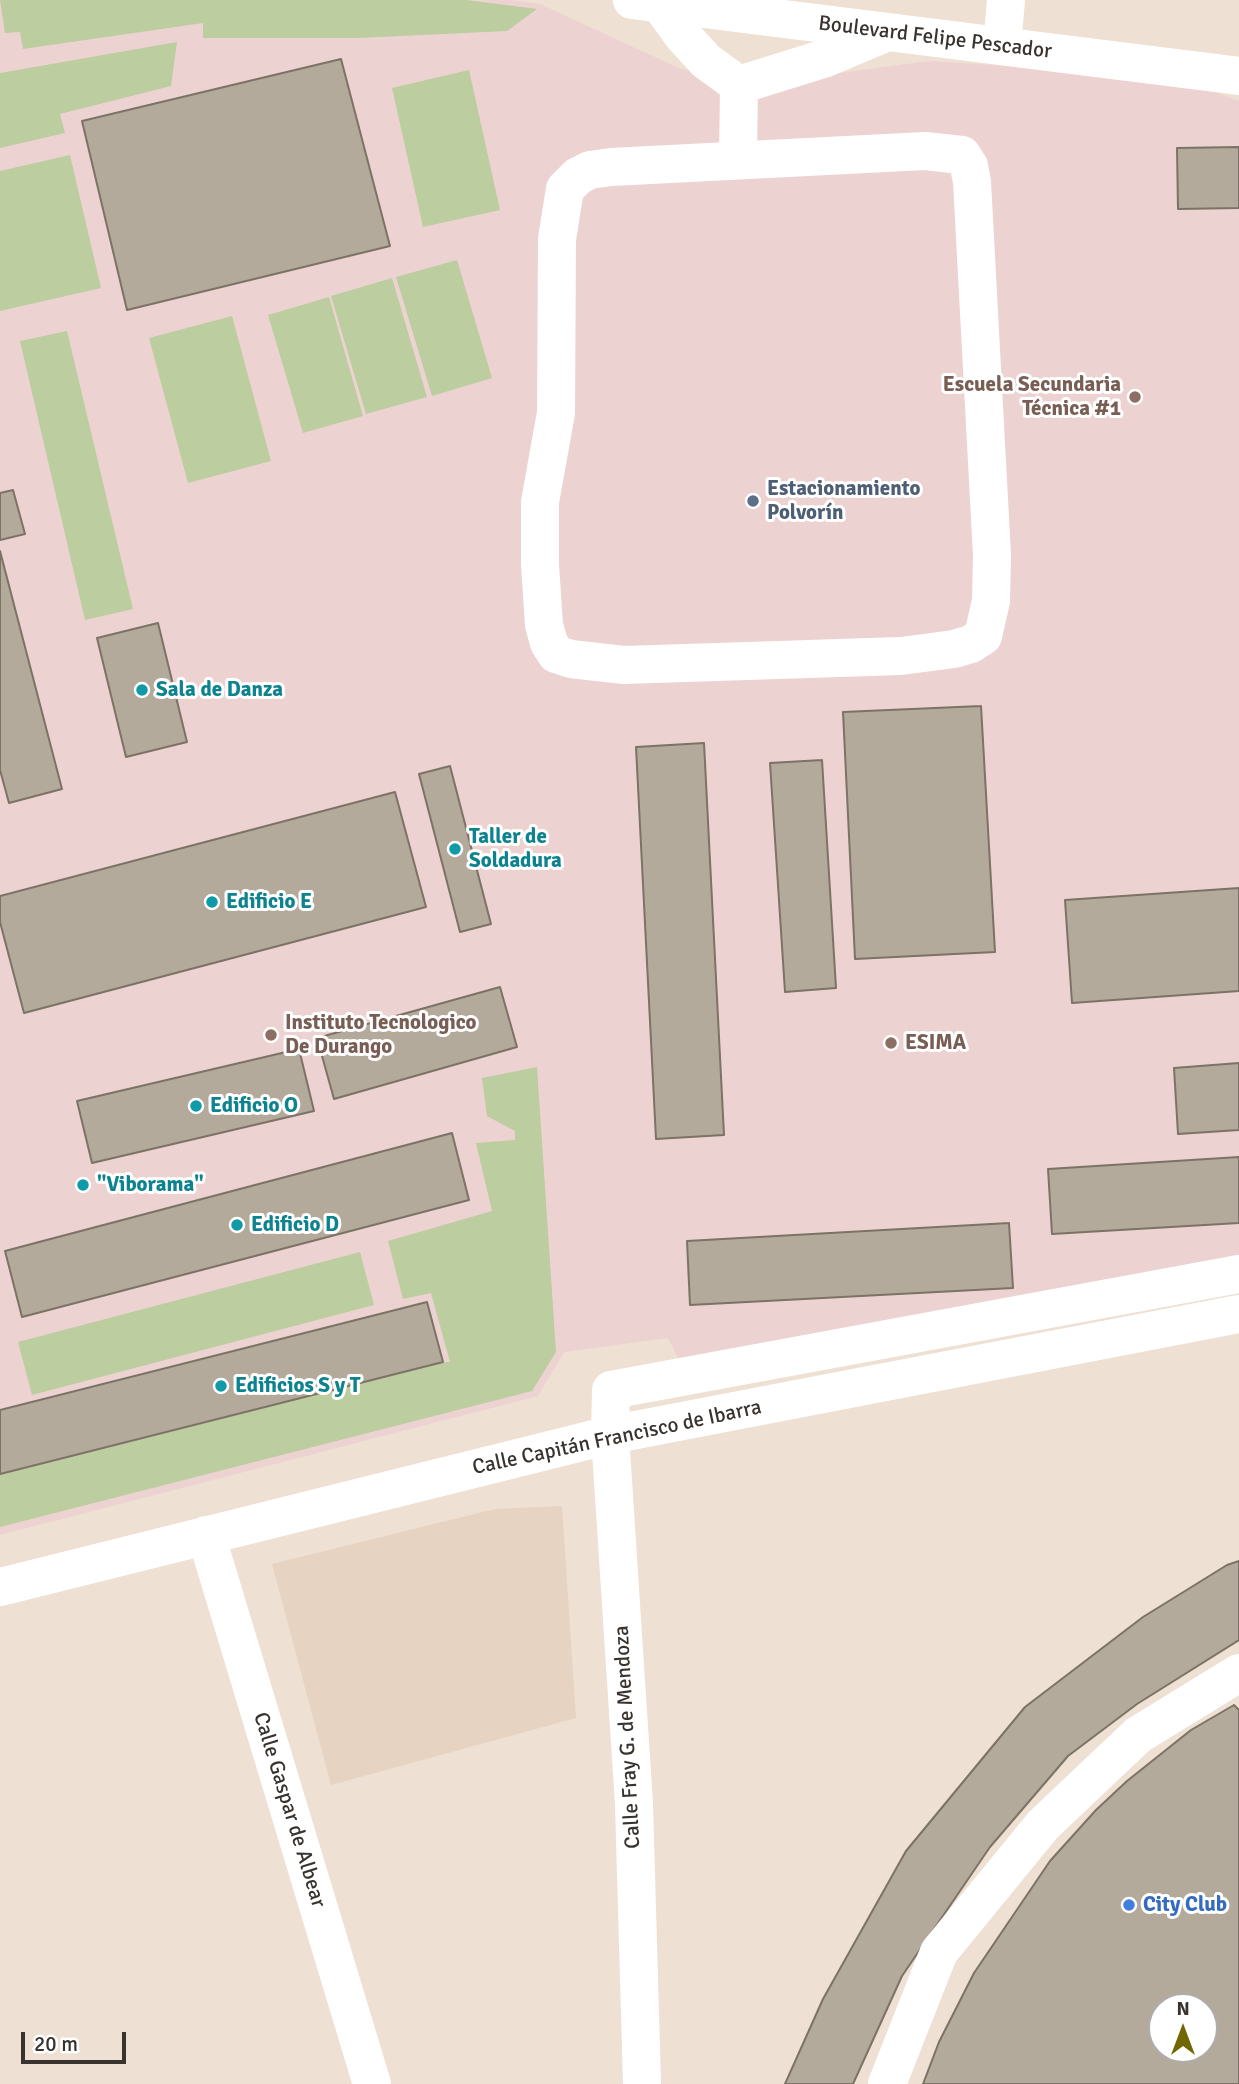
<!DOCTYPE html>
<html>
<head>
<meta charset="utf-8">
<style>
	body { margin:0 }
	#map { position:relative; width:1239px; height:2084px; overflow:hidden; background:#eee0d3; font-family:Signika,sans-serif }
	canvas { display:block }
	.north { position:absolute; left:1148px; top:1993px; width:70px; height:70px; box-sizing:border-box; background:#fff; border:2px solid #afadab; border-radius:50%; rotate:0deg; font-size:19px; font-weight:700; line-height:28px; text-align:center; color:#38332e }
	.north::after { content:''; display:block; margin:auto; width:24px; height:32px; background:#706700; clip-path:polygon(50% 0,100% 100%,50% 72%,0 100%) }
	.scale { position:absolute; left:21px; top:2032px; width:105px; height:32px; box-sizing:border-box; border:4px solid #38332e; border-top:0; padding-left:9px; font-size:21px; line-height:24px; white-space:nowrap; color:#38332e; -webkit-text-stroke:5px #fff; paint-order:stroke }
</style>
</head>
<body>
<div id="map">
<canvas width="1239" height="2084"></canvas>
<div class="north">N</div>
<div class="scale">20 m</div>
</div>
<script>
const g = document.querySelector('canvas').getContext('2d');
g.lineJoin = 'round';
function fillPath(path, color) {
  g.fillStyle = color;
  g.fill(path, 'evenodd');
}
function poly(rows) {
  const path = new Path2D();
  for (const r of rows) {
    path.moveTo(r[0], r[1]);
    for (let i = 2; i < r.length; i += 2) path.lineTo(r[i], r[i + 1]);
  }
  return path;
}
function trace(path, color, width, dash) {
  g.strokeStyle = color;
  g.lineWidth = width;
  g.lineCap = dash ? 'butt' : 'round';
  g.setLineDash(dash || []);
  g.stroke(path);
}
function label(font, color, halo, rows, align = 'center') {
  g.font = font + ' Signika,sans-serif';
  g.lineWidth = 6;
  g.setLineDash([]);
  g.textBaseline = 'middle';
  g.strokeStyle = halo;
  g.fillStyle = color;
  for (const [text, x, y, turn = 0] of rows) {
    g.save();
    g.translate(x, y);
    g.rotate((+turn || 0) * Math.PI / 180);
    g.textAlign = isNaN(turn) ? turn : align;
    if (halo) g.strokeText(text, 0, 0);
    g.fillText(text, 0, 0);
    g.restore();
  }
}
fillPath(poly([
	[562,1506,576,1718,331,1785,272,1564,495,1509]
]), '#e6d3c1');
fillPath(poly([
	[0,0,509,0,540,4,681,69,779,81,929,61,1007,66,1213,91,1239,101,1239,1257,682,1366,668,1338,564,1352,538,1396,0,1535]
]), '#edd2d2');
fillPath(poly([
	[0,0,466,0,537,9,507,31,358,38,203,38,203,23,23,49,20,32,5,33],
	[177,42,171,86,60,114,65,133,0,148,0,73],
	[469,70,500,210,423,227,392,88],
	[70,155,101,288,0,311,0,171],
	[457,260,492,378,432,396,396,277],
	[392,278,427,397,366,414,331,296],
	[329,297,363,416,303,433,268,315],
	[232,316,271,461,188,483,149,338],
	[67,331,133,609,85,620,20,341],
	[537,1067,556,1352,532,1391,0,1527,0,1474,443,1362,450,1362,431,1293,403,1299,388,1241,492,1211,476,1143,515,1140,515,1131,487,1116,482,1078],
	[360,1252,374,1305,32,1395,18,1342]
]), '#bccd9f');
const building = poly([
	[341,59,390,246,127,310,82,121,341,59],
	[1239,147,1239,208,1178,209,1177,148,1239,147],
	[13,490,25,534,0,540,0,493,13,490],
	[0,551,62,789,9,803,0,770,0,551],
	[158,623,187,742,126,757,97,638,158,623],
	[981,706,995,952,855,959,843,712,981,706],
	[704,743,724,1135,656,1139,636,747,704,743],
	[822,760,836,988,785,992,770,763,822,760],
	[450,766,491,924,460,932,419,774,450,766],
	[395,792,426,907,24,1013,0,922,0,896,395,792],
	[1239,888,1239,991,1072,1003,1065,900,1239,888],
	[500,987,517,1047,334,1099,317,1038,500,987],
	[299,1049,314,1111,92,1163,77,1101,299,1049],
	[1239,1063,1239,1130,1178,1134,1174,1068,1239,1063],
	[452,1133,469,1200,22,1317,5,1251,452,1133],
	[1239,1157,1239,1223,1052,1234,1048,1169,1239,1157],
	[1009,1223,1013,1288,690,1305,687,1241,1009,1223],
	[427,1302,443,1362,0,1474,0,1410,427,1302],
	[1239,1561,1239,1640,1137,1704,1068,1756,990,1847,902,1976,853,2084,785,2084,823,1999,906,1851,1025,1707,1143,1617,1227,1565,1239,1561],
	[1234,1705,1239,1710,1239,2084,923,2084,939,2042,974,1973,1050,1861,1096,1810,1127,1781,1191,1730,1234,1705],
	[1162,2007,1204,2007,1204,2049,1162,2049,1162,2007]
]);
fillPath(building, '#b4aa9c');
trace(building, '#7c7265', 2);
trace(poly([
	[632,0,1239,76],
	[660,4,684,37,706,61,739,85,826,58,883,34],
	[925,151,962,155,969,166,972,182,992,555,991,601,983,636,971,644,954,649,901,656,624,665,571,659,556,654,549,643,544,625,540,565,540,502,556,413,557,239,565,189,578,176,590,170,611,167,925,151],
	[738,160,739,85],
	[206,1535,372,2084],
	[0,1587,610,1435,1239,1314],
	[642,2084,634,1804,610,1435,611,1390,1239,1274],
	[887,2084,939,1952,1043,1825,1138,1735,1239,1673]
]), '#fff', 38);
trace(poly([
	[1002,46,1006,0]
]), '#fff', 38);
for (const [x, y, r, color] of [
	[1135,397,7,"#8d6e63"],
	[753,501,7,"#5c6f8a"],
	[142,690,7,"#0f9aa8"],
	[455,849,7,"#0f9aa8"],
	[212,902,7,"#0f9aa8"],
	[271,1035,7,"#8d6e63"],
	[891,1043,7,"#8d6e63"],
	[196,1106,7,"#0f9aa8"],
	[83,1185,7,"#0f9aa8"],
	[237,1225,7,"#0f9aa8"],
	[221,1386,7,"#0f9aa8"],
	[1129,1905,7,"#3f7fe0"]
]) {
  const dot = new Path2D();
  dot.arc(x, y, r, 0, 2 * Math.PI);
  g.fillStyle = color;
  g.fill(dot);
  trace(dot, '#fff', 2.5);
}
label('21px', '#38332e', '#fff', [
	["Boulevard Felipe Pescador",935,38,7],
	["Calle Capitán Francisco de Ibarra",617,1438,-12],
	["Calle Fray G. de Mendoza",628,1737,-93],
	["Calle Gaspar de Albear",289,1810,73]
]);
label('bold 21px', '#785e54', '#fff', [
	["Escuela Secundaria",1121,385,"right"],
	["Técnica #1",1121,409,"right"],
	["Instituto Tecnologico",285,1023],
	["De Durango",285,1047],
	["ESIMA",905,1043]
], 'left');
label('bold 21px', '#4e5e75', '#fff', [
	["Estacionamiento",767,489],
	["Polvorín",767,513]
], 'left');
label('bold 21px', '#0d838f', '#fff', [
	["Sala de Danza",156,690],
	["Taller de",469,837],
	["Soldadura",469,861],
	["Edificio E",226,902],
	["Edificio O",210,1106],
	["\"Viborama\"",97,1185],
	["Edificio D",251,1225],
	["Edificios S y T",235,1386]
], 'left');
label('bold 21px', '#366cbe', '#fff', [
	["City Club",1143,1905]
], 'left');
</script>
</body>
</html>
